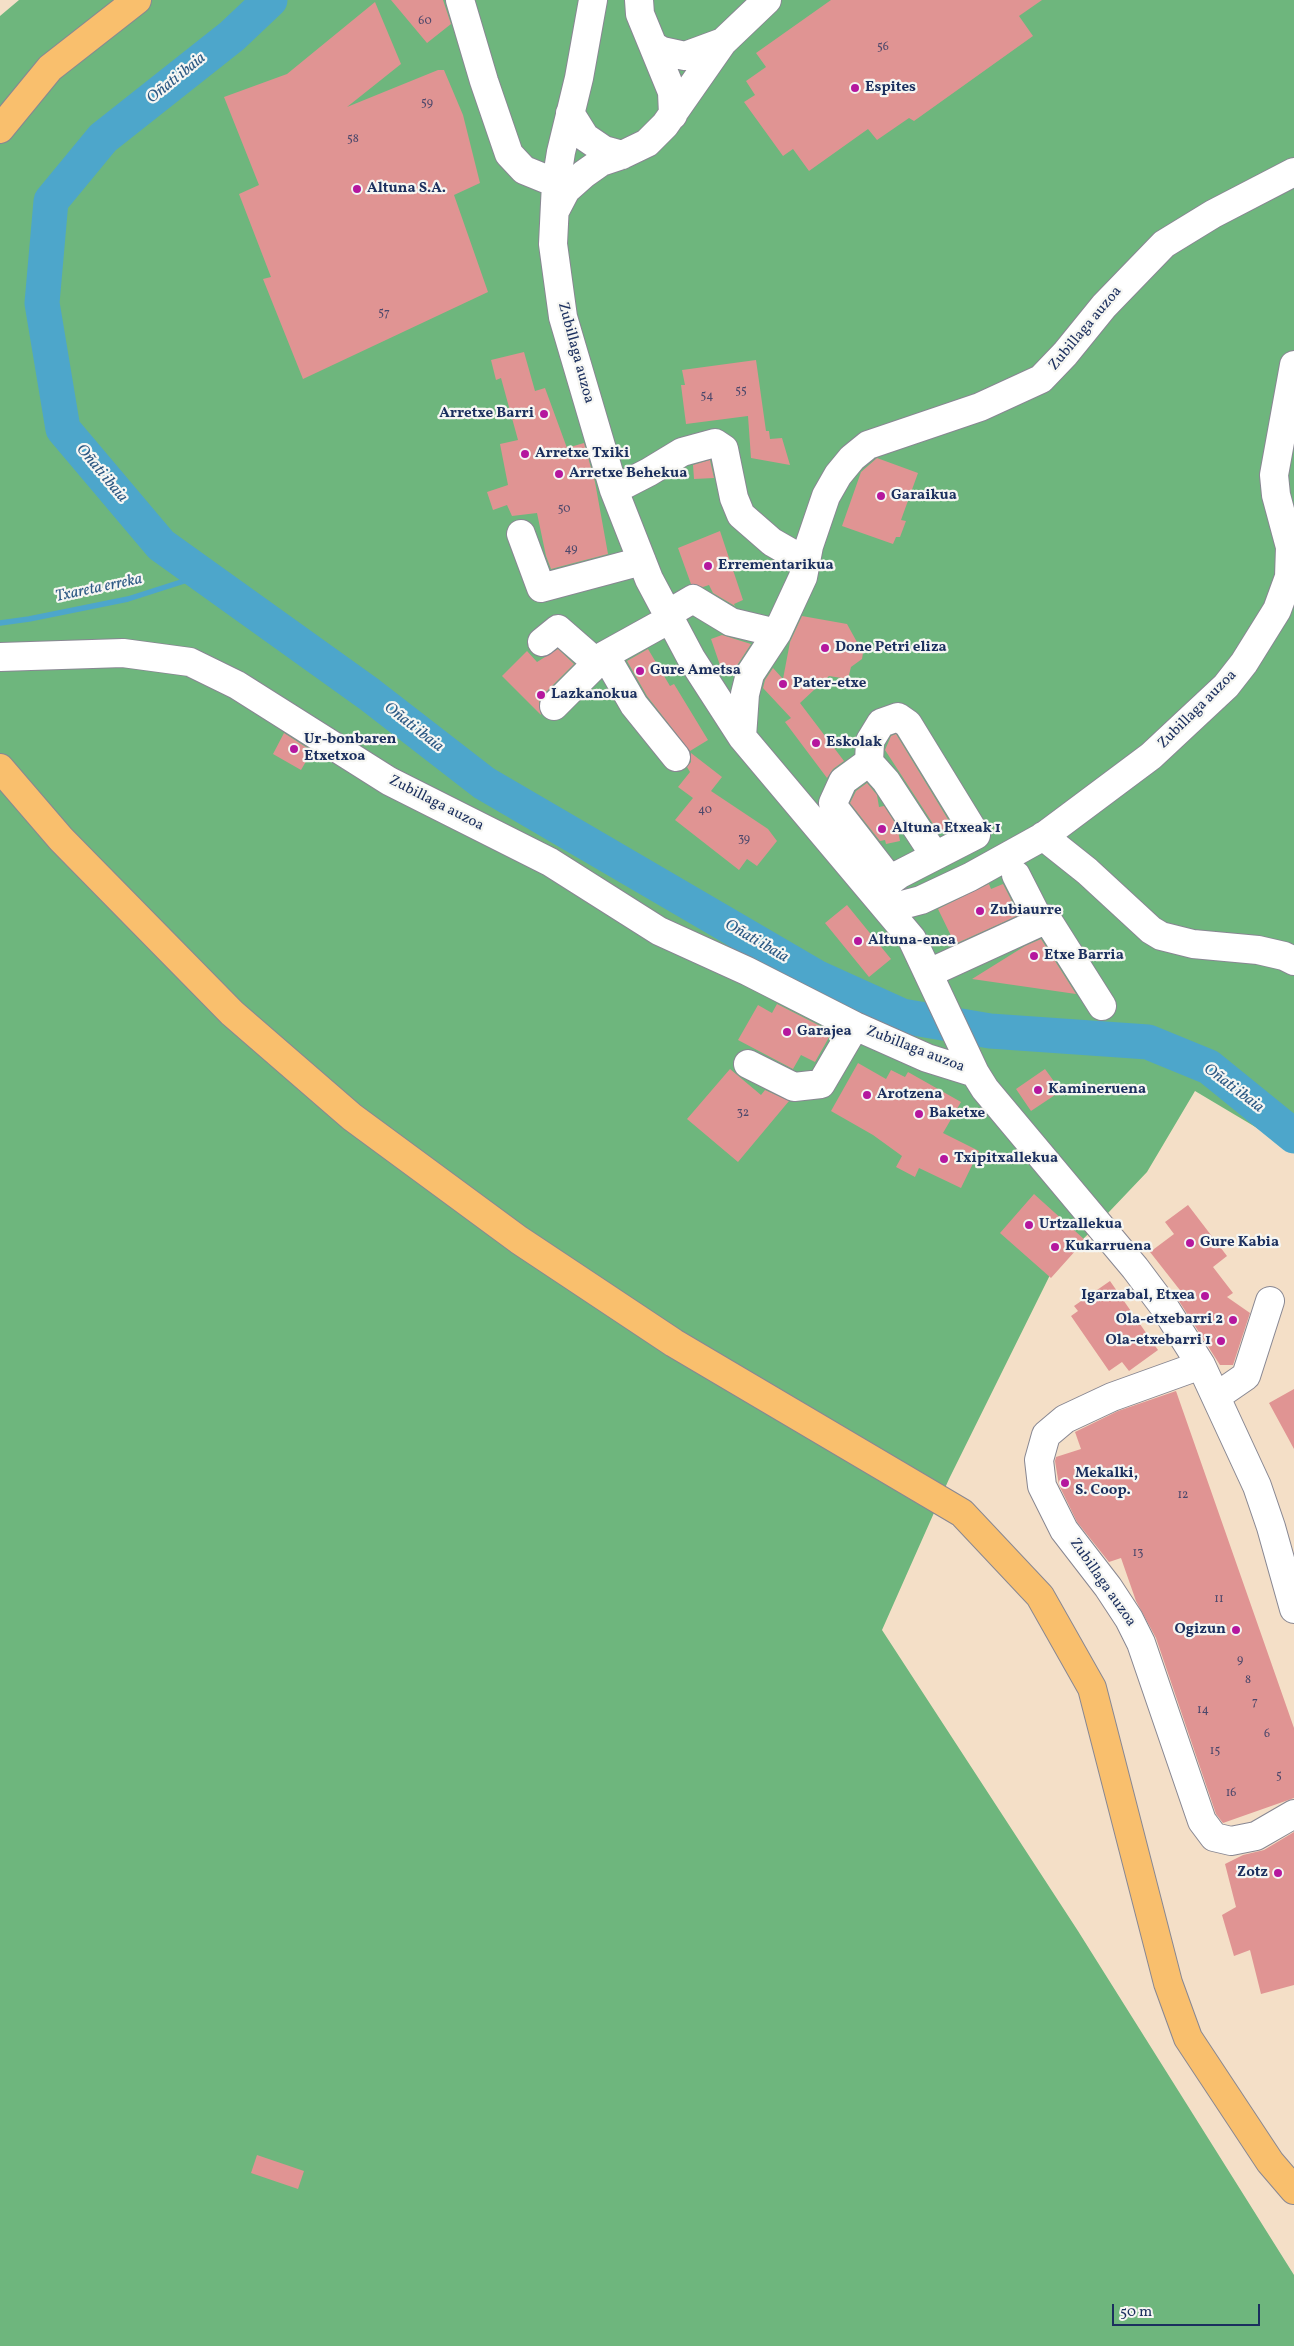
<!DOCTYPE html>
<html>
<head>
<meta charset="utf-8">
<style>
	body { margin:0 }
	#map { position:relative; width:1294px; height:2346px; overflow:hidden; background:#f4dfc7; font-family:Vollkorn,serif }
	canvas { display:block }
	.scale { position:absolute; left:1112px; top:2304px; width:148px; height:22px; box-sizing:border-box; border:2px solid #1b2f5e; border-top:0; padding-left:6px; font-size:15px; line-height:18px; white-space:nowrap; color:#1b2f5e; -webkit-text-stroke:4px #f6f6f2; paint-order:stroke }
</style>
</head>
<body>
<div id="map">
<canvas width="1294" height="2346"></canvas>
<div class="scale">50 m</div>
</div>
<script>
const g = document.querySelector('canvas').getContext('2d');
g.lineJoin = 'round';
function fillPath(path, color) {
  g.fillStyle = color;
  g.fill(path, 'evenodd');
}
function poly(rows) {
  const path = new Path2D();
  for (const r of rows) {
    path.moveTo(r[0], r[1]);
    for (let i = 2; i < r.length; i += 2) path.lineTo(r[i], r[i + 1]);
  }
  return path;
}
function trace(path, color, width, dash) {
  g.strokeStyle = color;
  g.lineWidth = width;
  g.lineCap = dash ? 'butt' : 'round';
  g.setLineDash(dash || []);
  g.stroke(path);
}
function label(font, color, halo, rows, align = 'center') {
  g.font = font + ' Vollkorn,serif';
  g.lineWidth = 4.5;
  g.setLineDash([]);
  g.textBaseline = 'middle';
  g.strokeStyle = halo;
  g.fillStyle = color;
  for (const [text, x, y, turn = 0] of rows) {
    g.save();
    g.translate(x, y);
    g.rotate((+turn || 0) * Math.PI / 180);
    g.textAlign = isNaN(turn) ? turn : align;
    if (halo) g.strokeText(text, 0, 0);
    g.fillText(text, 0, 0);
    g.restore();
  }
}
fillPath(poly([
	[19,0,1294,0,1294,1150,1195,1091,1147,1172,1051,1273,949,1479,882,1630,1078,1931,1294,2275,1294,2346,0,2346,0,16]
]), '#6eb67d');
trace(poly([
	[0,623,29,619,128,599,203,575]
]), '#4da6cb', 5.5);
trace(poly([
	[270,0,232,36,103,138,51,201,42,303,63,429,161,545,369,694,484,783,818,978,902,1016,990,1031,1148,1042,1209,1067,1294,1136]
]), '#4da6cb', 35);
fillPath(poly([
	[391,0,443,0,451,24,427,43],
	[831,0,1042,0,1019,16,1033,36,914,121,909,118,877,140,868,129,809,171,793,149,783,156,744,102,755,95,746,81,766,67,756,53],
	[375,2,401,64,347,107,438,70,444,70,463,115,480,183,454,195,488,292,303,379,263,279,271,277,239,194,259,185,224,97,287,74],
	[524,352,535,391,545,388,567,448,584,443,595,482,608,554,551,569,546,556,537,513,512,516,507,505,493,510,487,492,508,485,500,444,518,440,501,378,496,380,491,360],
	[756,360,766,431,769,431,770,439,782,438,790,465,751,458,748,416,686,424,681,385,685,385,682,370],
	[877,458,918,473,901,520,906,521,900,537,896,537,893,544,842,526,861,472],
	[710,460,714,478,694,479,693,465],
	[720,531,743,600,734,604,735,606,713,593,709,585,703,587,691,584,678,548],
	[802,616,847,624,863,653,862,659,851,667,848,679,829,676,800,703,844,761,833,769,827,778,785,722,791,718,763,688,765,680,773,668,783,679,790,642],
	[722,635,751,644,736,667,722,671,711,639],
	[558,649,574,664,543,695,539,702,541,715,502,676,527,651,537,662],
	[648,649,670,686,674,684,708,740,690,751,647,696,627,661],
	[284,733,312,751,301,770,273,754],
	[896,734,952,826,939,833,885,750,891,736],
	[691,753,722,777,711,791,768,829,777,841,757,866,747,859,739,870,675,820,693,798,678,787,690,772,687,767,691,762],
	[867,783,877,795,879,807,884,806,897,826,900,841,886,844,885,840,880,841,850,803,856,791],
	[989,884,991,889,1003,884,1019,915,955,944,938,909],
	[847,905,891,959,869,977,825,923],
	[1041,939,1076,994,972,979,1025,946],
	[777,1004,832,1032,815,1062,801,1055,793,1069,738,1040,758,1005,772,1013],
	[858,1063,886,1079,891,1070,905,1077,908,1072,961,1102,943,1133,979,1151,961,1188,919,1168,915,1177,896,1167,902,1156,873,1135,831,1111],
	[730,1069,761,1095,765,1090,789,1101,738,1162,687,1119],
	[1045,1069,1061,1091,1031,1111,1016,1089],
	[1034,1194,1085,1240,1051,1278,1000,1233],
	[1188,1205,1227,1256,1213,1267,1233,1293,1227,1297,1250,1313,1233,1365,1220,1365,1177,1298,1183,1294,1150,1252,1174,1234,1165,1222],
	[1110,1281,1158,1350,1129,1371,1122,1362,1109,1371,1071,1316,1078,1311,1074,1306],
	[1294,1389,1294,1449,1269,1403],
	[1176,1391,1294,1728,1294,1798,1223,1823,1216,1814,1156,1638,1136,1601,1121,1558,1109,1562,1077,1522,1059,1485,1055,1461,1056,1457,1081,1449,1075,1432,1118,1411],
	[1294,1832,1294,1985,1261,1994,1250,1950,1234,1956,1222,1915,1236,1907,1225,1864,1243,1855,1264,1850],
	[257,2155,304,2171,298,2189,251,2173]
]), '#e09493');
const minor = poly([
	[460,0,484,81,509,154,524,170,556,183],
	[593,0,579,78,561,152,556,183,553,244,563,317,614,490,649,579,691,658,742,737,912,939,975,1073,985,1089,1135,1268,1165,1308,1201,1365,1257,1486,1271,1527,1294,1609],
	[639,0,640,14,672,92,673,115],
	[654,46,662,51,685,56,723,42],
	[570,113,585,137,604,150,622,155],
	[555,211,566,190,584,174,601,162,622,155,647,143,665,125,723,42,767,0],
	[614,490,649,472,682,452,715,443,724,449,734,498,741,515,772,542,793,554,806,557],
	[521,534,541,588,642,561],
	[676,609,693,599,731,622,777,633],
	[670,619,605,655,634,705,676,757],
	[542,642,558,629,597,663],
	[0,657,123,653,190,662,237,685,389,781,550,862,659,931,747,971,855,1026,927,1058,975,1073],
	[554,706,605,655],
	[742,737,745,694,750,674,777,633,803,577,809,546,826,496,838,475,852,458,868,445,980,407,1041,379,1065,354,1104,306,1164,244,1213,214,1294,172],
	[869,762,843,781,833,803,836,810,891,881],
	[1043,836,1087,871,1151,930,1161,936,1193,944,1258,950,1284,956,1294,961],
	[1016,875,1040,922],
	[874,893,900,874,976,835,908,724,898,717,881,723,870,741,869,762,886,781,935,856],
	[891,912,902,905,921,900,970,877,1044,836,1151,756,1226,686,1244,663,1277,610,1289,577,1290,547,1276,495,1274,475,1294,365],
	[929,973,1047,919,1102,1006],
	[748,1064,794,1087,821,1084,855,1026],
	[1201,1365,1112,1397,1065,1419,1046,1435,1039,1460,1042,1486,1064,1530,1108,1587,1129,1619,1141,1643,1202,1821,1214,1837,1231,1841,1256,1836,1294,1814],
	[1217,1396,1246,1376,1270,1301]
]);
const major = poly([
	[0,129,50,68,137,0],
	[0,768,61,839,232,1013,352,1117,519,1240,674,1343,962,1513,1040,1596,1092,1688,1168,1983,1188,2038,1270,2162,1294,2190]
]);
trace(minor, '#888792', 30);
trace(major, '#888792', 30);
trace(minor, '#fff', 28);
trace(major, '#f9bf6d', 28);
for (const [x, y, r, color] of [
	[855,88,5,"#b5179e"],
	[357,189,5,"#b5179e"],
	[544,414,5,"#b5179e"],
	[525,454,5,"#b5179e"],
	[559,474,5,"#b5179e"],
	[881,496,5,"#b5179e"],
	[708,566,5,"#b5179e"],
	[825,648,5,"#b5179e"],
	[640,671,5,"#b5179e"],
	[783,684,5,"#b5179e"],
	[541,695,5,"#b5179e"],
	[816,743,5,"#b5179e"],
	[294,749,5,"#b5179e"],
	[882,829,5,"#b5179e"],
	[980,911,5,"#b5179e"],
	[858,941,5,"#b5179e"],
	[1034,956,5,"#b5179e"],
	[787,1032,5,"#b5179e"],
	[1038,1090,5,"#b5179e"],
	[867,1095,5,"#b5179e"],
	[919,1114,5,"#b5179e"],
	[944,1159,5,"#b5179e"],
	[1029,1225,5,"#b5179e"],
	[1190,1243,5,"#b5179e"],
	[1055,1247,5,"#b5179e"],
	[1205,1296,5,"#b5179e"],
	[1233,1320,5,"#b5179e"],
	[1221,1341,5,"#b5179e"],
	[1065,1483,5,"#b5179e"],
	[1236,1630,5,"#b5179e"],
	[1278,1873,5,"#b5179e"]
]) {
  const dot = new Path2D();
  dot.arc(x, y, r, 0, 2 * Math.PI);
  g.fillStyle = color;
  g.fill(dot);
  trace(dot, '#f6f6f2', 2);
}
label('12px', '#4c486b', null, [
	["60",425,22],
	["56",883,48],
	["59",427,104],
	["58",353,140],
	["57",384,314],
	["55",741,392],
	["54",707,397],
	["50",564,510],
	["49",571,550],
	["40",705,811],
	["39",744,840],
	["32",743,1114],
	["12",1183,1496],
	["13",1138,1554],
	["11",1219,1600],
	["9",1240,1661],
	["8",1248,1681],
	["7",1255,1703],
	["14",1203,1711],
	["6",1267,1735],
	["15",1215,1752],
	["5",1279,1777],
	["16",1231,1794]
]);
label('bold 15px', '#1b2f5e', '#f6f6f2', [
	["Espites",865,88],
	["Altuna S.A.",367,189],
	["Arretxe Barri",534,414,"right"],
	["Arretxe Txiki",535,454],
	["Arretxe Behekua",569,474],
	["Garaikua",891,496],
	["Errementarikua",718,566],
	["Done Petri eliza",835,648],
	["Gure Ametsa",650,671],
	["Pater-etxe",793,684],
	["Lazkanokua",551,695],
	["Ur-bonbaren",304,740],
	["Etxetxoa",304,757],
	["Eskolak",826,743],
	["Altuna Etxeak 1",892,829],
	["Zubiaurre",990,911],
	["Altuna-enea",868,941],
	["Etxe Barria",1044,956],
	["Garajea",797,1032],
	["Kamineruena",1048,1090],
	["Arotzena",877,1095],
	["Baketxe",929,1114],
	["Txipitxallekua",954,1159],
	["Urtzallekua",1039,1225],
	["Gure Kabia",1200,1243],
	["Kukarruena",1065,1247],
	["Igarzabal, Etxea",1195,1296,"right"],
	["Ola-etxebarri 2",1223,1320,"right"],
	["Ola-etxebarri 1",1211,1341,"right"],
	["Mekalki,",1075,1474],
	["S. Coop.",1075,1491],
	["Ogizun",1226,1630,"right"],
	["Zotz",1268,1873,"right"]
], 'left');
label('15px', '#1b2f5e', '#f6f6f2', [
	["Zubillaga auzoa",1086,329,-50],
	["Zubillaga auzoa",575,353,75],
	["Zubillaga auzoa",1198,710,-45],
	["Zubillaga auzoa",436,804,27],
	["Zubillaga auzoa",915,1050,21],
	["Zubillaga auzoa",1102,1583,55]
]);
label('italic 16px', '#2c5984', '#f6f6f2', [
	["Oñati ibaia",177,79,-39],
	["Oñati ibaia",101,474,50],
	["Txareta erreka",99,589,-12],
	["Oñati ibaia",413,728,38],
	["Oñati ibaia",756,942,30],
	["Oñati ibaia",1233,1089,37]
]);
</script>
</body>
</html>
